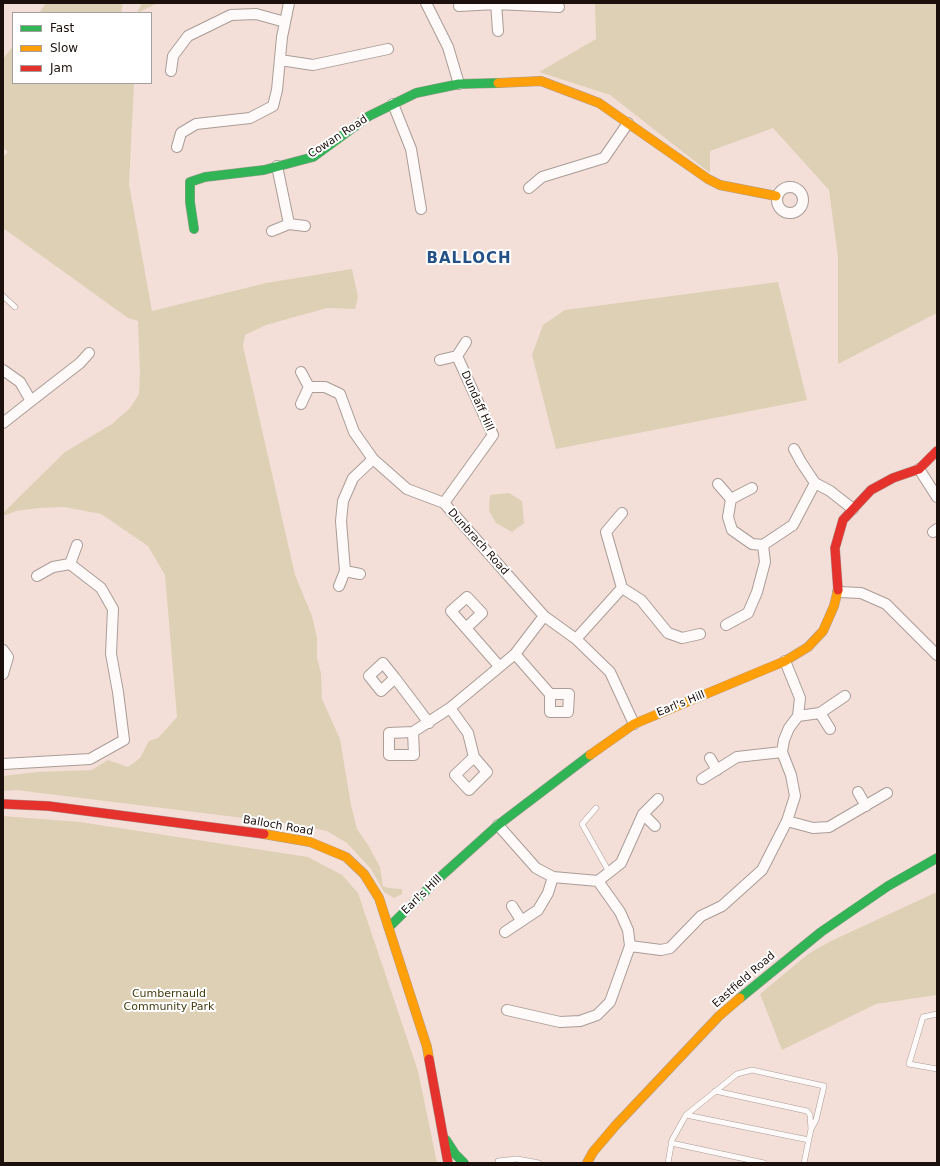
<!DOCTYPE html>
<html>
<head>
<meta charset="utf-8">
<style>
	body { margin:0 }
	#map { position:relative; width:940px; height:1166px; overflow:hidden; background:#f3dfd8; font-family:"DejaVu Sans",sans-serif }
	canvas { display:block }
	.frame { position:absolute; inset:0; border:4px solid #1c100c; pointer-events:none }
	.legend { position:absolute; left:12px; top:12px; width:140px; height:72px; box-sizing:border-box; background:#fff; border:1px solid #a49f9e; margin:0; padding:5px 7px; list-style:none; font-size:12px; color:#1c100c }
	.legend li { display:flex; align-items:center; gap:8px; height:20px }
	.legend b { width:20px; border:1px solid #a49f9e }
</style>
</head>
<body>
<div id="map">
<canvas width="940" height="1166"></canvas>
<div class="frame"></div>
<ul class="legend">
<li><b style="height:5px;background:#30b455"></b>Fast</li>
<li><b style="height:5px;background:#ff9f0a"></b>Slow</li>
<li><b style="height:5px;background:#e5322d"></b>Jam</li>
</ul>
</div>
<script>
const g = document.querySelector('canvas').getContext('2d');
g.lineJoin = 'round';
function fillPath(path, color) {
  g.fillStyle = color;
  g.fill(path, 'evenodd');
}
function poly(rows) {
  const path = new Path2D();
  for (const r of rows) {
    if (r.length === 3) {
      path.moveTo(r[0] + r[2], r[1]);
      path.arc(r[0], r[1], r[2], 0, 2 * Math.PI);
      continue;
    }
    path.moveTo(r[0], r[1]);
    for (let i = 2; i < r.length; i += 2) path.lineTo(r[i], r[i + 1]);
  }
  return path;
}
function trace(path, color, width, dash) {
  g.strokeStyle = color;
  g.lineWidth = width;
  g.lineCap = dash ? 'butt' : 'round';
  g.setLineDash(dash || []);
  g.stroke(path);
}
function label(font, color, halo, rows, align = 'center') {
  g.font = font + ' "DejaVu Sans",sans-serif';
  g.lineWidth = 4;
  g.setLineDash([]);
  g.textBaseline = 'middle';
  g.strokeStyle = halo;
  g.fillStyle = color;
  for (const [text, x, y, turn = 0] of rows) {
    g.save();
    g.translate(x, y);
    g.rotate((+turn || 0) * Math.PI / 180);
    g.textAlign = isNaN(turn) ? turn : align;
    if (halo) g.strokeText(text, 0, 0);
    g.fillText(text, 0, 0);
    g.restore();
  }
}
fillPath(poly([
	[46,3,123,3,121,13,39,13],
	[142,3,158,3,137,13],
	[595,3,937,3,937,313,838,364,838,257,829,190,773,128,710,151,710,173,610,95,539,72,596,39],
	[13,46,13,83,134,83,129,184,152,311,266,283,352,269,358,297,355,309,327,308,266,325,245,335,243,346,290,553,295,575,312,616,317,638,317,658,321,673,322,699,340,739,351,805,357,829,368,845,380,867,383,886,388,888,402,889,402,894,394,898,384,892,371,869,347,843,327,831,292,824,16,790,3,791,3,776,38,772,92,770,108,760,128,767,140,758,149,741,158,738,177,717,165,575,148,546,101,514,64,507,39,508,16,511,3,516,3,513,65,452,112,424,130,408,139,394,140,372,138,321,128,318,3,228,3,157,8,152,3,147,3,59],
	[778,282,807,400,556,449,532,355,543,325,565,310],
	[509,493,522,501,524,523,512,532,496,523,489,511,490,495],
	[3,816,80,822,308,857,342,875,358,893,418,1071,437,1163,3,1163],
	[937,892,937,995,876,1004,782,1050,760,994,808,954,831,941]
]), '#ded0b5');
const lane = poly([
	[3,296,15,307],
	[596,808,582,824,609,872],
	[937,1014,923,1017,909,1064,937,1069],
	[715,1091,807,1111,810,1115,811,1129,804,1163],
	[686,1115,809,1140],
	[671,1143,764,1163],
	[498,1163,498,1161,517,1159,539,1163],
	[668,1163,672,1140,686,1115,737,1074,752,1070,824,1086,816,1120,811,1129]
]);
const street = poly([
	[426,3,448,47,459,84],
	[496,3,498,31],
	[459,6,496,4,559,7],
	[280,60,313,65,388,49],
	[171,71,173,56,188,36,231,15,256,14,285,22],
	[393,104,411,149,421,209],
	[177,147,181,133,196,124,250,118,273,106,277,90,282,37,289,3],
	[277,166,289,224],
	[790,200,13],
	[529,188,542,177,604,158,628,123],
	[272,231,289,224,305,226],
	[440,360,457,356,466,342],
	[3,370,20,382,31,401,3,423],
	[301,372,309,387,301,404],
	[309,387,325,387,340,394,354,432,373,459,407,489,444,503,544,616,576,639,610,672,634,724],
	[31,401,80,363,89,353],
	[794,449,801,462,815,483,830,491,853,509],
	[919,469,937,497],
	[718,484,731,499],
	[752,488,731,499,728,517,732,530,752,544,763,545,793,525,815,483],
	[444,503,493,435,457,356],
	[933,532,937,529],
	[70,564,77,545],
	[345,571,341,521,343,501,353,478,373,459],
	[339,586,345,571,360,574],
	[622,588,641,600,668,633,682,638,700,634],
	[838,592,861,593,886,604,937,655],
	[726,625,748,613,757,592,765,562,763,545],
	[466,628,482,613,467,597,451,611,499,666],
	[576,639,622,588,606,532,622,513],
	[3,650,8,657,3,674],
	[515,654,550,694,550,712,568,712,569,694,550,694],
	[395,678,383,663,369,676,381,691,395,678,429,723],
	[450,708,468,733,474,757,487,772,469,790,455,775,474,757],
	[820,713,830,729],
	[798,716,820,713,845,696],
	[413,732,389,733,389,755,414,755,413,732,450,708,515,654,544,616],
	[710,758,717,770],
	[3,764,90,759,124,740,118,692,111,654,113,609,101,588,70,564,53,567,37,576],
	[702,779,737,757,782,752],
	[858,792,866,806],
	[643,814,655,826],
	[787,821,813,828,829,827,887,793],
	[498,825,536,868,553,877,598,881,620,912,628,930,630,946,661,950,670,948,701,916,722,906,762,870,787,821,795,796,791,775,782,752,784,740,789,728,798,716,800,698,785,661],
	[598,881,621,863,643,814,658,799],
	[512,906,521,920],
	[505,932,538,910,548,893,553,877],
	[507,1010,560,1022,580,1021,597,1015,610,1002,630,946]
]);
const fast = poly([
	[194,229,190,202,190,182,205,177,264,170,313,157,369,116,416,93,459,84,498,83],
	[389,927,438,879,498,825,590,755],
	[740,998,821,932,888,886,937,858],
	[446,1140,455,1154,464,1163]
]);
const slow = poly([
	[498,83,541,81,599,103,708,179,720,185,776,196],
	[590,755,634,724,785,661,808,647,823,631,834,606,838,590],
	[264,834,310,842,346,857,364,874,379,898,427,1047,429,1059],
	[587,1163,593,1152,616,1125,719,1016,740,998]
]);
const jam = poly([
	[838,590,835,548,843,520,871,490,893,478,919,469,937,451],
	[3,804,48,806,264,834],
	[429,1059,448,1163]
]);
trace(lane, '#ab9c97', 6);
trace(street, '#ab9c97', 12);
trace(fast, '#ab9c97', 10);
trace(slow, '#ab9c97', 10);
trace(jam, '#ab9c97', 10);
trace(lane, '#fdfaf9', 5);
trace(street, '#fdfaf9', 10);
trace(fast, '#30b455', 9);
trace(slow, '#ff9f0a', 9);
trace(jam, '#e5322d', 9);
label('11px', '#1c100c', '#fff', [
	["Cowan Road",338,137,-33],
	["Dundaff Hill",477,401,66],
	["Dunbrach Road",478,542,48],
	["Earl's Hill",681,704,-22],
	["Balloch Road",278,826,10],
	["Earl's Hill",422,895,-44],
	["Eastfield Road",744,980,-41]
]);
label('11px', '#453b10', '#fff', [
	["Cumbernauld",169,994],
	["Community Park",169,1007]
]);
g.letterSpacing = '1px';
label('bold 15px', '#245286', '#fff', [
	["BALLOCH",469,259]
]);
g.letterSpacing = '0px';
</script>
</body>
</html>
